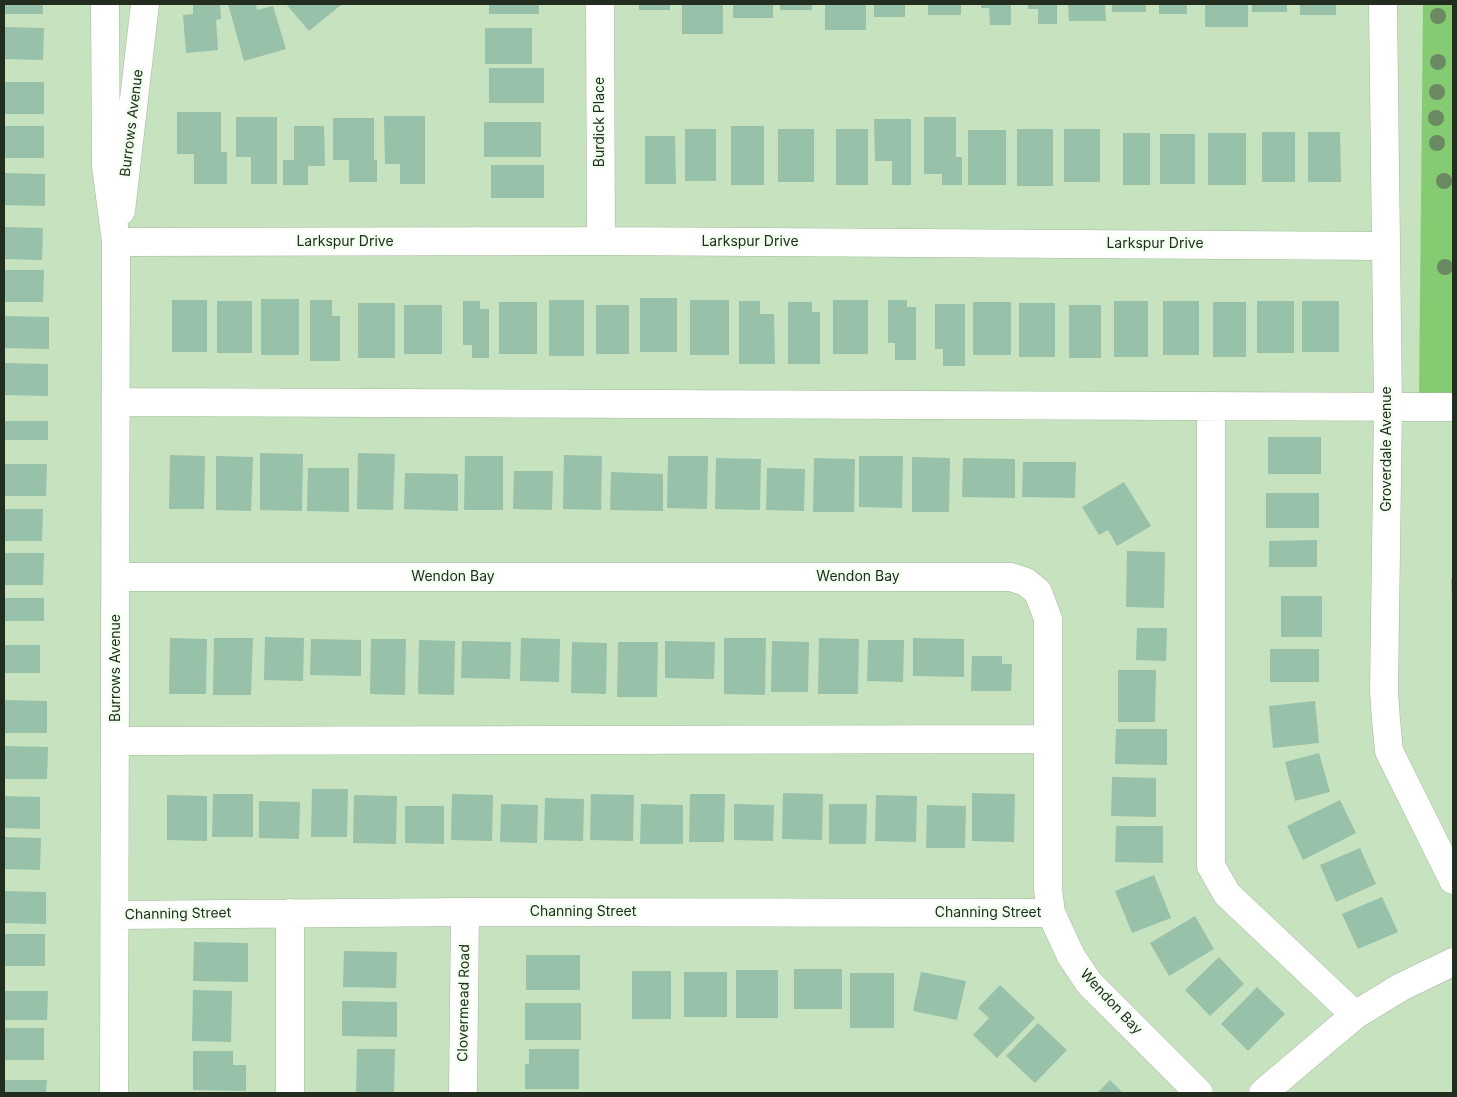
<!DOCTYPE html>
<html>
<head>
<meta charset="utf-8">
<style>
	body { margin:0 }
	#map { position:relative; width:1457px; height:1097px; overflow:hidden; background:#c6e2bf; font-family:Inter,sans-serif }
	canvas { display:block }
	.frame { position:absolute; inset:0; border:5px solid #222d20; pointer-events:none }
</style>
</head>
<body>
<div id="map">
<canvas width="1457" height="1097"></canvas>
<div class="frame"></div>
</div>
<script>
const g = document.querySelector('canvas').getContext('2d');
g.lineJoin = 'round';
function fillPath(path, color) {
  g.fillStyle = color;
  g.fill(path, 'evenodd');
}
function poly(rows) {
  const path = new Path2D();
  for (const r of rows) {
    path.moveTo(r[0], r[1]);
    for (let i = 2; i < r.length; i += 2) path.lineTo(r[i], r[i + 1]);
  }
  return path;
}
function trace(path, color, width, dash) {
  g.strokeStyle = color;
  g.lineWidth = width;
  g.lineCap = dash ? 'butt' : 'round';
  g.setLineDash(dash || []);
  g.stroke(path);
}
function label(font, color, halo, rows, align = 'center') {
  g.font = font + ' Inter,sans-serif';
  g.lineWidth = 4.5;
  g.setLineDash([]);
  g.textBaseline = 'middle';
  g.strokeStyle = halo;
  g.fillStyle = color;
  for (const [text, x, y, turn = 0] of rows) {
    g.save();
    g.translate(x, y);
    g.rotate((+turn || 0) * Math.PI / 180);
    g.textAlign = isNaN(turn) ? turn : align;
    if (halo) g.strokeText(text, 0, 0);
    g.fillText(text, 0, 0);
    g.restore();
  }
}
fillPath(poly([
	[1423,4,1453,4,1453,396,1419,397]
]), '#84cb71');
fillPath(poly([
	[4,4,43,4,43,14,4,14],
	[193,4,220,4,221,19,216,20,218,50,186,53,183,15,193,14],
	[228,4,256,4,257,10,273,6,286,49,244,61],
	[286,4,339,4,341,5,309,31],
	[489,4,539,4,539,14,489,14],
	[639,4,670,4,670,10,639,10],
	[682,4,723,4,723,34,682,34],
	[733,4,773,4,773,18,733,18],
	[780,4,812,4,812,10,780,10],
	[825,4,866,4,866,30,825,30],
	[874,4,905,4,905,17,874,17],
	[928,4,961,4,961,15,928,15],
	[981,4,1011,4,1011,25,990,25,989,8,981,8],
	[1028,4,1057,4,1057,24,1038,24,1038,9,1028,9],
	[1068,4,1105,4,1106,21,1069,21],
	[1112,4,1146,4,1146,12,1112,12],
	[1159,4,1187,4,1187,14,1159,14],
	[1205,4,1248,4,1248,27,1205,27],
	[1252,4,1287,4,1287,12,1252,12],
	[1300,4,1336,4,1336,15,1300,15],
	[4,27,44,28,43,60,4,59],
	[485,28,532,28,532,64,485,64],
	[489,68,544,68,544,103,489,103],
	[4,82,44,82,44,114,4,114],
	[177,112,221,112,221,152,227,152,227,184,194,184,194,154,177,154],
	[384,116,425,116,425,184,400,184,400,164,385,164],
	[236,117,277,117,277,184,251,184,251,157,236,157],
	[924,117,956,117,956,157,962,157,962,185,942,185,942,174,924,174],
	[333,118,374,118,374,160,377,160,377,182,349,182,349,160,333,160],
	[874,119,911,119,911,185,892,185,892,161,875,161],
	[484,122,541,122,541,157,484,157],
	[4,126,44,126,44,158,4,158],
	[294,126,324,126,325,166,308,166,308,185,283,185,283,160,294,160],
	[731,126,764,126,764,185,731,185],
	[685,129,716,129,716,181,685,181],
	[778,129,814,129,814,182,778,182],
	[836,129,868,129,868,185,836,185],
	[1017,129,1053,129,1053,186,1017,186],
	[1064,129,1100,129,1100,182,1064,182],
	[968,130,1006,130,1006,185,968,185],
	[1262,132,1295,132,1295,182,1262,182],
	[1308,132,1340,132,1341,182,1308,182],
	[1123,133,1150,133,1150,185,1123,185],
	[1208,133,1246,133,1246,185,1208,185],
	[1160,134,1195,134,1195,184,1160,184],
	[645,136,675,136,676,184,645,184],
	[491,165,544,165,544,198,491,198],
	[4,173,45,174,45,206,4,205],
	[4,227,43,228,42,260,4,259],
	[4,270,44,270,43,302,4,302],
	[640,298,677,298,677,352,640,352],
	[261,299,299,299,299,355,261,355],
	[172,300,207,300,207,352,172,352],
	[310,300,332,300,332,316,340,316,340,361,310,361],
	[549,300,584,300,584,356,549,356],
	[690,300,729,300,729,355,690,355],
	[833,300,868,300,868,354,833,354],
	[888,300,907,300,907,307,916,307,916,360,895,360,895,343,888,343],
	[217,301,252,301,252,353,217,353],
	[463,301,480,301,480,309,489,309,489,358,472,358,472,345,463,345],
	[739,301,760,301,760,314,774,314,775,364,739,364],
	[1114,301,1148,301,1148,357,1114,357],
	[1163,301,1199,301,1199,355,1163,355],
	[1257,301,1294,301,1294,353,1257,353],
	[1302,301,1339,301,1339,352,1302,352],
	[499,302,537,302,537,354,499,354],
	[788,302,812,302,812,312,820,312,820,364,788,364],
	[973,302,1011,302,1011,355,973,355],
	[1213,302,1246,302,1246,357,1213,357],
	[358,303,395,303,395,358,358,358],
	[1019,303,1055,303,1055,357,1019,357],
	[935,304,965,304,965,366,943,366,943,349,935,349],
	[404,305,442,305,442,354,404,354],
	[596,305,629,305,629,354,596,354],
	[1069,305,1101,305,1101,358,1069,358],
	[4,316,49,317,49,349,4,348],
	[4,363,48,364,48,396,4,395],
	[4,421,48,421,48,440,4,440],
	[1268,437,1321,437,1321,474,1268,474],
	[260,453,303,454,302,511,260,510],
	[358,453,395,454,393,510,357,509],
	[170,455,205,456,204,509,169,509],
	[564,455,602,456,601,510,563,509],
	[216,456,253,457,251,511,216,510],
	[465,456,503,456,503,510,464,510],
	[668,456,708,456,707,509,667,508],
	[859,456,903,456,902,508,859,507],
	[912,457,950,458,949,512,912,512],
	[716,458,761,459,760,510,715,509],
	[814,458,855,459,854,512,813,512],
	[963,458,1015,459,1015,498,962,497],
	[1023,462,1076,462,1075,498,1022,497],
	[4,464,47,464,46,496,4,496],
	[308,468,349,468,349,512,307,511],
	[767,468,805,469,804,511,766,510],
	[514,471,553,471,552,510,513,509],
	[611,472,663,474,663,511,610,510],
	[405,473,458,474,458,511,404,509],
	[1124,482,1151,526,1117,546,1108,530,1099,535,1082,507],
	[1266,493,1319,493,1319,528,1266,528],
	[4,509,43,509,42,541,4,541],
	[1317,540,1317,567,1269,567,1269,541],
	[1127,551,1165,552,1164,608,1126,607],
	[4,553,44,553,43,585,4,585],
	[1451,579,1453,579,1453,602,1452,602],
	[1281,596,1322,596,1322,637,1281,637],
	[4,598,44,598,44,621,4,621],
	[1137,628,1167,628,1166,661,1136,660],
	[265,637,304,638,303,681,264,680],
	[170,638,207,639,206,694,169,694],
	[214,638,253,638,251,695,213,695],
	[521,638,560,639,559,682,520,681],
	[724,638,766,638,765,695,724,694],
	[819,638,859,639,858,694,818,694],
	[913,638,964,639,964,677,913,676],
	[311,639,361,640,361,676,310,675],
	[371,639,406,639,405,695,370,694],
	[419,640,455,641,454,695,418,694],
	[868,640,904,640,903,682,867,681],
	[462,641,511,642,510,679,461,678],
	[665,641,715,642,714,679,665,678],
	[772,641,809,642,808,692,771,692],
	[572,642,607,643,606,694,571,693],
	[618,642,658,642,657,697,617,697],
	[4,645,40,645,40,673,4,673],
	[1270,649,1319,649,1319,682,1270,682],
	[972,656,1002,656,1002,664,1012,664,1011,691,971,691],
	[1118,670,1156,670,1155,722,1118,722],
	[4,700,47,701,47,733,4,733],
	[1315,701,1319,743,1273,748,1269,706],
	[1116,729,1167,729,1167,765,1115,764],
	[4,746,48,747,47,779,4,779],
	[1319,753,1330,792,1295,801,1285,762],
	[1112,777,1156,778,1156,817,1111,816],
	[312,789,348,789,347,837,311,837],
	[783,793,823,794,822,840,782,839],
	[972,793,1015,794,1014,842,972,841],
	[213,794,253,794,253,837,212,837],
	[452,794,493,795,492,841,451,840],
	[591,794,634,795,633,841,590,840],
	[690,794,725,794,724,842,689,842],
	[167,795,207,796,207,841,167,840],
	[354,795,397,796,396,844,353,843],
	[876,795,917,796,916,842,875,841],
	[4,796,40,797,40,829,4,828],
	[545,798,584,799,583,841,544,840],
	[1340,800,1356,833,1303,860,1287,826],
	[259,801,300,802,299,839,259,838],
	[501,804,538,805,537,843,500,842],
	[641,804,683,805,683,844,640,844],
	[734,804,774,805,773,841,734,840],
	[829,804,867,804,866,844,829,844],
	[927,805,966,806,965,848,926,848],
	[405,806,444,806,444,844,405,843],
	[1116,826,1163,826,1163,863,1115,862],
	[4,837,41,838,40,870,4,869],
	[1360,848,1376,884,1336,902,1320,865],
	[1154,875,1171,918,1132,933,1115,891],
	[4,891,46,892,46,924,4,923],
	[1382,897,1398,932,1358,949,1342,914],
	[1195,916,1214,949,1169,976,1150,943],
	[4,934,45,934,45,966,4,966],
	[194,942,248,943,248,982,193,981],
	[344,951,397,952,396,988,343,987],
	[526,955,580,955,580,990,526,990],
	[1219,957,1244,984,1210,1016,1185,990],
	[794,969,842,969,842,1009,794,1009],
	[736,970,778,970,778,1018,736,1018],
	[632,971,671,971,671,1019,632,1019],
	[684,972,727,972,727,1017,684,1017],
	[921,972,966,981,957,1020,913,1011],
	[850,973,894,973,894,1028,850,1028],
	[1000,985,1035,1018,997,1058,973,1035,989,1018,978,1008],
	[1257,987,1285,1014,1248,1051,1221,1024],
	[193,990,232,991,231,1042,192,1041],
	[5,991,48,991,47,1020,5,1020],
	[342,1001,397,1002,397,1037,342,1036],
	[525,1003,581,1003,581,1040,525,1040],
	[1038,1023,1067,1050,1035,1083,1006,1056],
	[4,1028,44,1028,44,1060,4,1060],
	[357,1049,395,1049,394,1093,356,1093],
	[529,1049,579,1049,579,1089,525,1089,525,1064,529,1064],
	[193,1051,233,1051,233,1065,246,1065,246,1091,193,1090],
	[4,1080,47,1080,46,1093,4,1093],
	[1110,1080,1123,1093,1097,1093]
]), '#98c1a9');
const minor = poly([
	[105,4,106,166,116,242,114,1093],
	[600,4,601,241],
	[1383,4,1388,407,1384,691,1386,720,1389,751,1453,880],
	[121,211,145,4],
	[116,242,601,241,1385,246],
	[116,402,1453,407],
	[1211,406,1211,866,1227,894,1355,1015],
	[116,577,1011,577,1026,582,1038,592,1048,619,1048,889,1051,913,1071,956,1089,983,1199,1093],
	[116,741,1048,739],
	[290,913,290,1093],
	[115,915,465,912,1051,913],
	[463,1093,465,912],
	[1263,1093,1355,1015,1401,987,1453,962]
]);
trace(minor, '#a0bb99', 29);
trace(minor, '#fff', 28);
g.fillStyle = '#6b8a63';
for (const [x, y] of [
	[1438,16],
	[1438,62],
	[1437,92],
	[1436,118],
	[1437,143],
	[1444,181],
	[1445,267]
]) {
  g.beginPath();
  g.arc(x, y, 8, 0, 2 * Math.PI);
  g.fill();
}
label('14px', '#222d20', '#f0ffed', [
	["Burdick Place",600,122,-90],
	["Burrows Avenue",132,123,-83],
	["Larkspur Drive",345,242],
	["Larkspur Drive",750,242],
	["Larkspur Drive",1155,244],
	["Groverdale Avenue",1387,449,-90],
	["Wendon Bay",453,577],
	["Wendon Bay",858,577],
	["Burrows Avenue",116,668,-90],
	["Channing Street",583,912],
	["Channing Street",988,913],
	["Channing Street",178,914,-1],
	["Wendon Bay",1111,1002,47],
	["Clovermead Road",464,1003,-89]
]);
</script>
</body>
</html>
